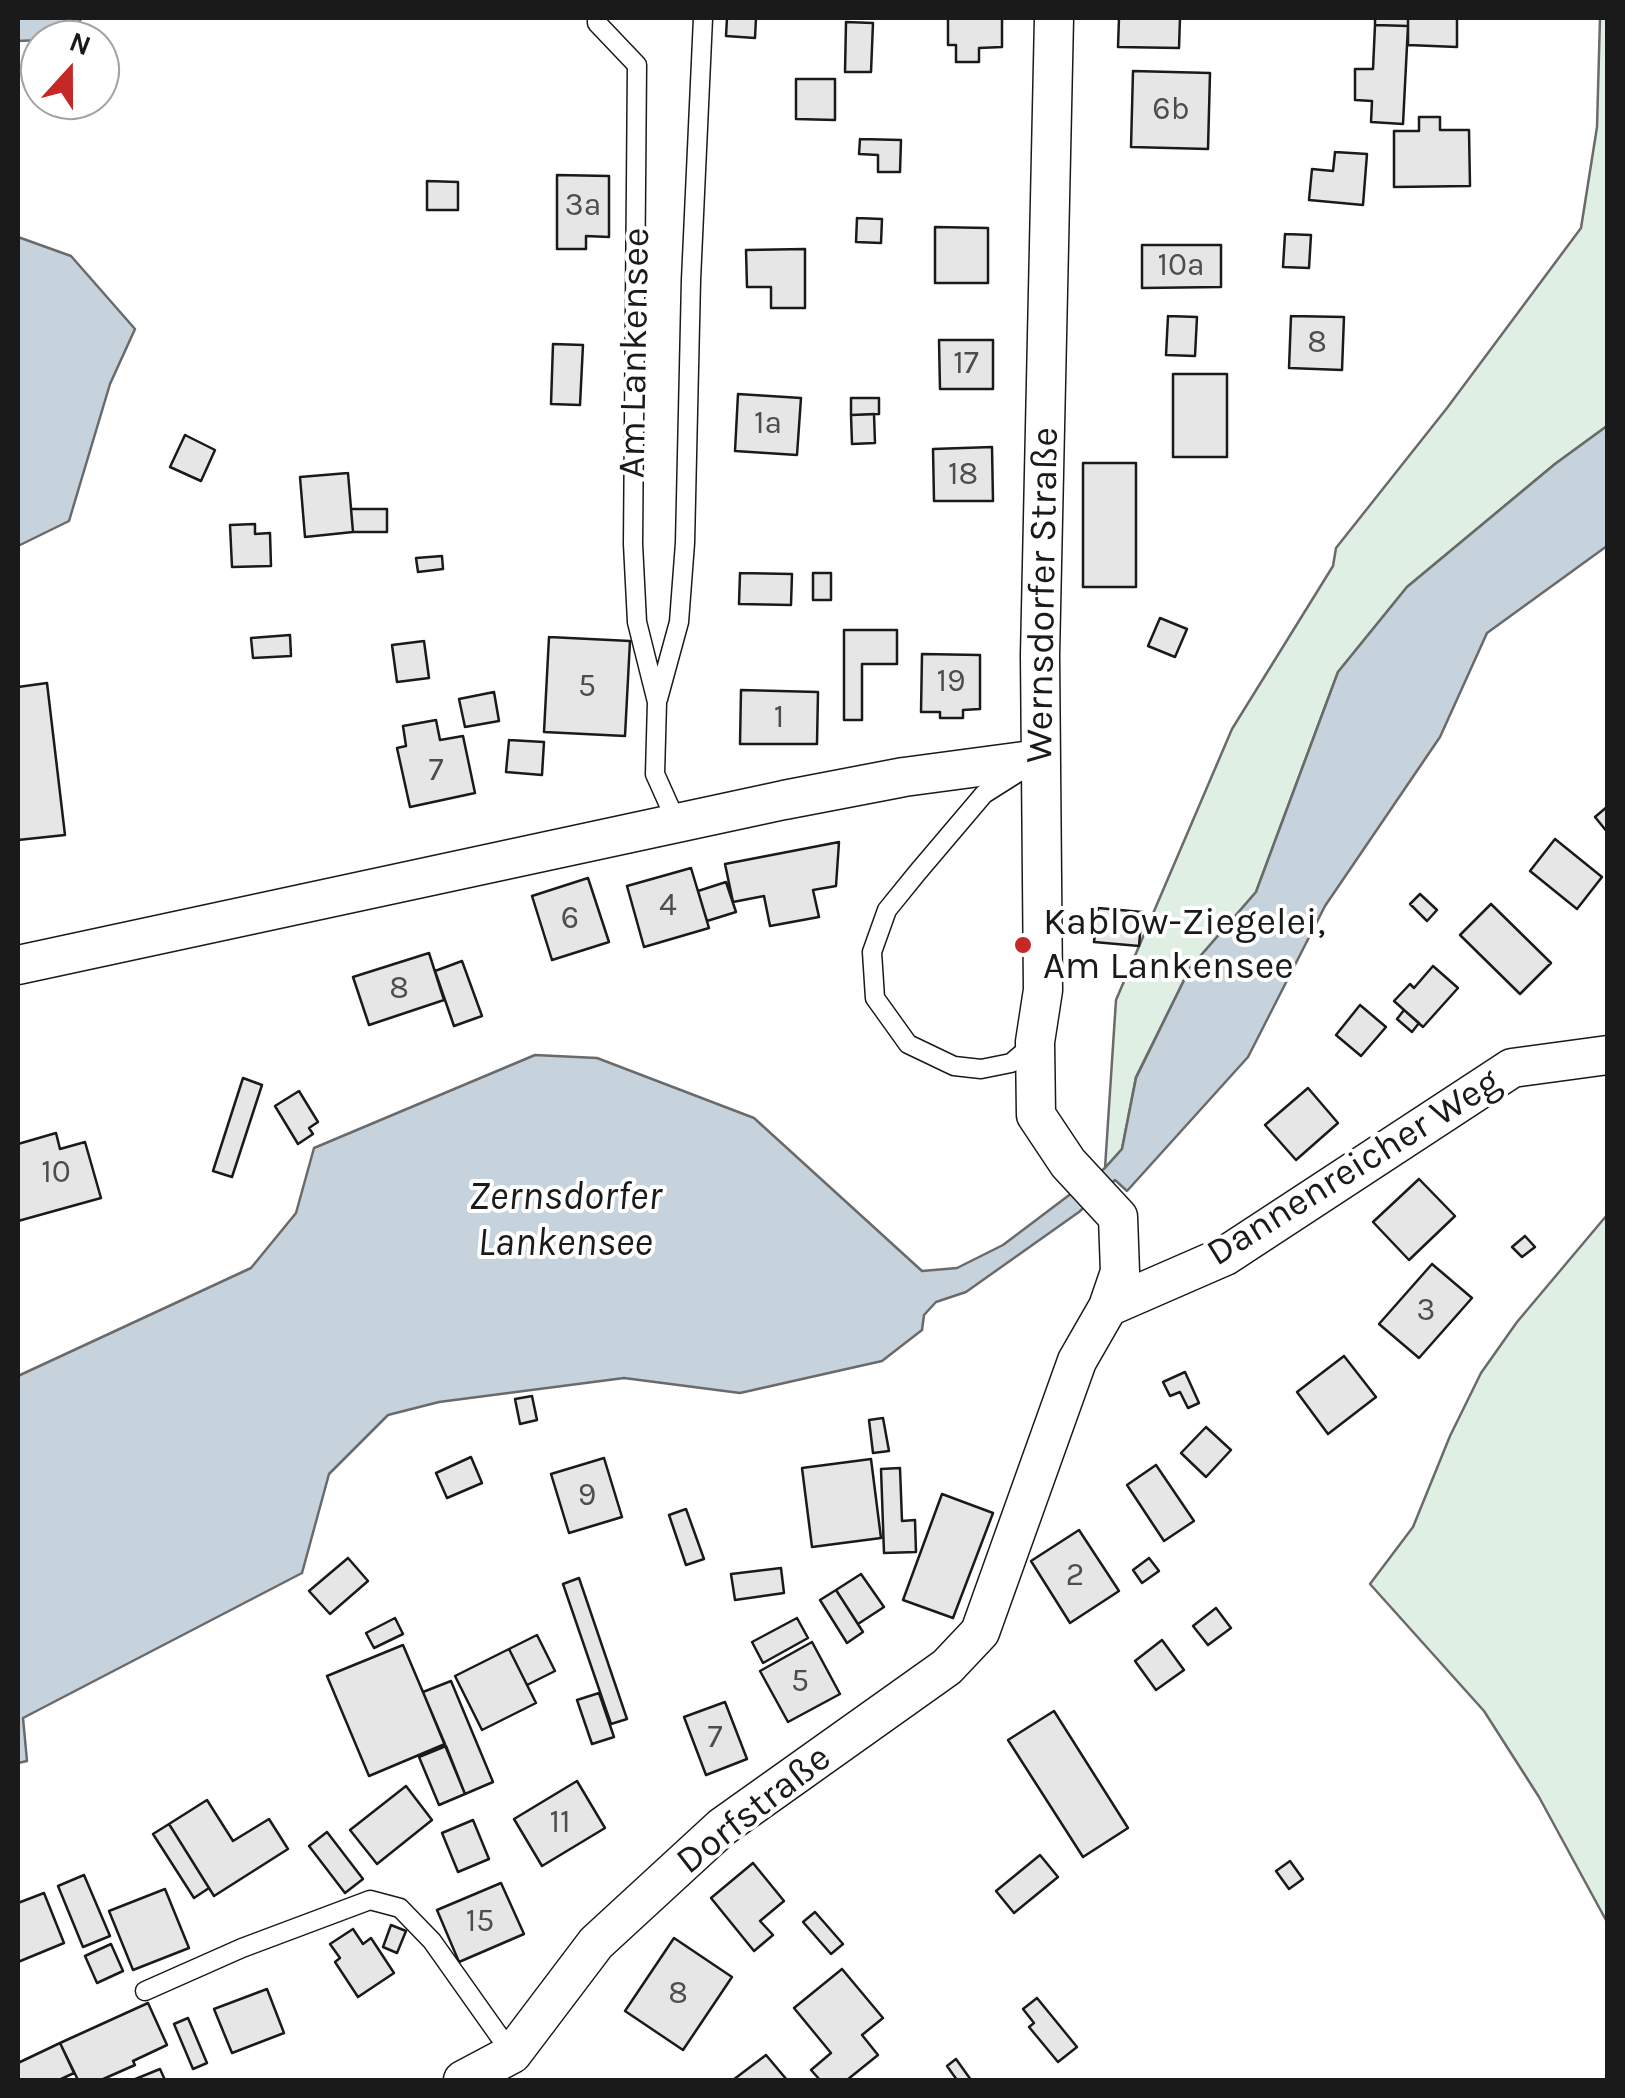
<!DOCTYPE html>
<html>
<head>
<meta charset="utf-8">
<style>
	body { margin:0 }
	#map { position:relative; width:1625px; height:2098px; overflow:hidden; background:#fff; font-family:Karla,sans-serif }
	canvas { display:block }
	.frame { position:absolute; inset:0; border:20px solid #1a1a1a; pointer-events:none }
	.north { position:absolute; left:20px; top:20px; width:100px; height:100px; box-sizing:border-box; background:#fff; border:2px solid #a3a3a3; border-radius:50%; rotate:21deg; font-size:28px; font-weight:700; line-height:40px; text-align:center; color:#1a1a1a }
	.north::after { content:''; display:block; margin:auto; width:35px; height:45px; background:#c62828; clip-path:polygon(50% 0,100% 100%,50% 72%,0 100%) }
</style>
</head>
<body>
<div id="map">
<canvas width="1625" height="2098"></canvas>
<div class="frame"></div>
<div class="north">N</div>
</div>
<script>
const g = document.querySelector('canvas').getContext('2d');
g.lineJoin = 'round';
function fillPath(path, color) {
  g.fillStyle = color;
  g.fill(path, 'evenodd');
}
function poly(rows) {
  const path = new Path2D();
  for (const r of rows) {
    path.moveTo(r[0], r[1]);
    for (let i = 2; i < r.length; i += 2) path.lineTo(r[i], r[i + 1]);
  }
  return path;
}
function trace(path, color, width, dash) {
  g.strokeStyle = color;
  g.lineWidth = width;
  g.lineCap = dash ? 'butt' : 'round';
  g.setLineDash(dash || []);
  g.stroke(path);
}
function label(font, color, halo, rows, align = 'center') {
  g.font = font + ' Karla,sans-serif';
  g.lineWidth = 8;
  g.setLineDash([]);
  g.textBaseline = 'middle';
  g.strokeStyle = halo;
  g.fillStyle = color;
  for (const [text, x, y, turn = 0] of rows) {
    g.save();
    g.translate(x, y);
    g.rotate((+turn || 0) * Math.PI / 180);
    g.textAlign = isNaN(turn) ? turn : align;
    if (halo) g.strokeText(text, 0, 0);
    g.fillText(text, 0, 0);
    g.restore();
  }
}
const green = poly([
	[1600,18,1607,18,1607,426,1555,464,1407,587,1338,672,1256,892,1190,968,1136,1077,1122,1149,1105,1168,1116,1000,1232,729,1333,566,1336,548,1447,408,1581,228,1597,127,1600,18],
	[1607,1215,1607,1922,1539,1797,1484,1711,1370,1584,1413,1527,1450,1436,1481,1373,1517,1322,1607,1215]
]);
fillPath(green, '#e0efe3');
trace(green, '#6a6a6a', 2.5);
const water = poly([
	[18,18,82,18,63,39,18,41,18,18],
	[18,237,71,256,135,329,110,384,69,521,18,546,18,237],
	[1607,426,1607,546,1487,633,1440,737,1325,906,1248,1057,1127,1191,1115,1180,1079,1212,966,1292,936,1302,924,1315,922,1330,882,1361,740,1393,624,1378,439,1402,388,1415,329,1474,302,1573,23,1718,27,1761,18,1763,18,1376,251,1268,296,1213,314,1148,535,1055,597,1058,754,1118,922,1271,957,1268,1003,1245,1105,1168,1122,1149,1136,1078,1190,968,1256,892,1338,672,1407,587,1555,464,1607,426]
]);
fillPath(water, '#c6d2dc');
trace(water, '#6a6a6a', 2.5);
const building = poly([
	[727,18,756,18,755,38,726,36,727,18],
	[948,18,1002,18,1002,47,979,48,979,62,956,62,956,45,948,45,948,18],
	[1119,18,1180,18,1179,48,1118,47,1119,18],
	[1375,18,1408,18,1408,26,1375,25,1375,18],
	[1408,18,1457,18,1457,47,1408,45,1408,18],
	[846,22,873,23,871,72,845,72,846,22],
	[1375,25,1408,26,1403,124,1371,122,1372,101,1355,100,1355,69,1373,69,1375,25],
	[1133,71,1210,73,1208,149,1131,147,1133,71],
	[796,79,835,79,835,120,796,119,796,79],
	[1419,117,1440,117,1440,130,1469,130,1470,186,1394,187,1394,131,1419,131,1419,117],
	[860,139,901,140,900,172,878,172,878,155,859,154,860,139],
	[1335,152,1367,154,1363,205,1309,200,1312,169,1333,171,1335,152],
	[557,175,609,176,609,237,586,236,586,249,557,249,557,175],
	[427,181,458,182,458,210,427,210,427,181],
	[857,218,882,219,881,243,856,242,857,218],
	[935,227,988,228,988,283,935,283,935,227],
	[1285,234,1311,235,1309,268,1283,267,1285,234],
	[1142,245,1221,245,1221,287,1142,288,1142,245],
	[805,249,805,308,771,308,771,287,747,287,746,250,805,249],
	[1168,316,1197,317,1195,356,1166,355,1168,316],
	[1291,316,1344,317,1342,370,1289,368,1291,316],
	[939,340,993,340,993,389,940,389,939,340],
	[553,344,583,345,580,405,551,404,553,344],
	[1173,374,1227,374,1227,457,1173,457,1173,374],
	[738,394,801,398,797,455,735,451,738,394],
	[851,398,879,398,879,414,851,415,851,398],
	[874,414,875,443,852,444,851,415,874,414],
	[185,435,215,450,201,481,170,467,185,435],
	[992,447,993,501,934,501,933,449,992,447],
	[1083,463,1136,463,1136,587,1083,587,1083,463],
	[348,473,353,532,305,537,300,477,348,473],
	[351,509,387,509,387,532,353,532,351,509],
	[255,524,255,534,270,533,271,566,232,567,230,525,255,524],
	[442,556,443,569,418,572,416,558,442,556],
	[740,573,792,574,791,605,739,604,740,573],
	[813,573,831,573,831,600,813,600,813,573],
	[1160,618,1187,629,1175,657,1148,646,1160,618],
	[844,630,897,630,897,664,862,664,862,720,844,720,844,630],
	[290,635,291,656,253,658,251,638,290,635],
	[549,637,630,641,625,736,544,732,549,637],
	[424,641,429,678,397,682,392,645,424,641],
	[922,654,980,655,980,709,963,710,963,718,940,718,940,712,921,712,922,654],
	[47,683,65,835,18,840,18,687,47,683],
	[741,690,818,692,817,744,740,744,741,690],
	[494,692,499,721,465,727,459,699,494,692],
	[436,720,440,740,463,736,475,793,410,807,397,748,406,746,403,726,436,720],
	[509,740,544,742,542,775,506,772,509,740],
	[1608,806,1608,833,1595,817,1608,806],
	[1555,839,1602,877,1577,909,1530,871,1555,839],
	[839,842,836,886,813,890,819,917,770,926,764,896,733,902,725,864,839,842],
	[691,868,709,928,644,947,627,886,691,868],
	[588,878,609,942,552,960,532,896,588,878],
	[726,882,736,912,707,921,698,891,726,882],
	[1420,894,1437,910,1427,921,1410,904,1420,894],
	[1491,904,1551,963,1520,994,1460,935,1491,904],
	[1098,908,1142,912,1139,946,1094,942,1098,908],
	[429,953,444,1000,369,1025,353,977,429,953],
	[462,961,482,1016,454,1026,435,971,462,961],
	[1433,966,1458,988,1423,1027,1394,1001,1410,984,1414,988,1433,966],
	[1360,1005,1386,1027,1361,1056,1336,1035,1360,1005],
	[1404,1010,1419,1023,1412,1032,1397,1019,1404,1010],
	[243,1078,262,1085,232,1177,213,1171,243,1078],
	[1308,1088,1338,1123,1296,1160,1265,1125,1308,1088],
	[299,1091,318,1122,309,1128,313,1134,298,1144,275,1106,299,1091],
	[56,1133,60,1149,85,1142,101,1198,18,1221,18,1144,56,1133],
	[1419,1179,1455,1216,1409,1260,1373,1222,1419,1179],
	[1525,1236,1535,1247,1522,1257,1512,1247,1525,1236],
	[1432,1264,1472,1298,1419,1358,1379,1324,1432,1264],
	[1344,1356,1376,1397,1328,1434,1297,1392,1344,1356],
	[1185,1372,1199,1403,1188,1408,1180,1392,1170,1396,1163,1382,1185,1372],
	[532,1396,537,1420,520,1424,515,1399,532,1396],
	[883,1418,889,1451,873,1453,869,1420,883,1418],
	[1206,1427,1231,1450,1206,1477,1181,1453,1206,1427],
	[471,1457,482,1483,447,1498,436,1473,471,1457],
	[604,1458,622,1517,569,1533,551,1474,604,1458],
	[871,1459,881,1538,812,1547,802,1468,871,1459],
	[1156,1465,1194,1521,1164,1541,1127,1485,1156,1465],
	[900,1468,902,1521,915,1520,916,1552,884,1553,881,1469,900,1468],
	[942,1494,993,1513,953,1618,903,1600,942,1494],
	[686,1509,704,1559,686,1565,669,1515,686,1509],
	[1079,1530,1119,1591,1070,1623,1031,1561,1079,1530],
	[348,1558,368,1581,330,1614,309,1591,348,1558],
	[1149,1558,1159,1571,1142,1583,1133,1570,1149,1558],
	[781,1568,784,1593,735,1600,731,1574,781,1568],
	[861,1574,884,1607,858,1624,836,1590,861,1574],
	[579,1578,627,1719,611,1724,563,1584,579,1578],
	[836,1590,863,1632,847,1643,820,1600,836,1590],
	[1216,1608,1231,1628,1208,1645,1193,1626,1216,1608],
	[395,1618,403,1634,374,1648,366,1633,395,1618],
	[797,1618,808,1638,763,1663,752,1642,797,1618],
	[537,1635,555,1671,527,1685,509,1649,537,1635],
	[1162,1640,1184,1670,1156,1690,1135,1661,1162,1640],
	[812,1642,840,1694,788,1722,760,1671,812,1642],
	[403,1645,445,1744,369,1776,327,1676,403,1645],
	[509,1649,536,1703,482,1730,455,1676,509,1649],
	[451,1681,493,1782,465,1794,423,1692,451,1681],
	[599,1693,614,1737,592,1744,577,1700,599,1693],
	[725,1702,747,1759,706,1775,684,1717,725,1702],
	[1054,1711,1128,1828,1083,1857,1008,1740,1054,1711],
	[446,1746,465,1794,439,1805,419,1757,446,1746],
	[577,1781,605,1828,542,1866,514,1819,577,1781],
	[406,1786,432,1820,377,1864,350,1830,406,1786],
	[207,1800,233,1841,269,1819,288,1849,214,1896,169,1824,207,1800],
	[473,1820,489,1859,458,1872,442,1833,473,1820],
	[169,1824,209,1888,194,1898,153,1834,169,1824],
	[327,1832,363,1879,345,1893,309,1846,327,1832],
	[1040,1855,1058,1877,1014,1913,996,1891,1040,1855],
	[1290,1861,1303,1879,1289,1889,1276,1871,1290,1861],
	[753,1863,784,1901,760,1921,773,1935,754,1951,711,1898,753,1863],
	[84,1875,110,1936,83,1947,58,1886,84,1875],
	[501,1883,524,1934,459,1962,437,1910,501,1883],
	[165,1889,189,1948,133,1970,109,1911,165,1889],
	[44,1893,64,1943,18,1962,18,1903,44,1893],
	[815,1912,843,1944,831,1954,803,1922,815,1912],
	[391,1925,406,1931,397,1953,383,1947,391,1925],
	[353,1929,363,1944,371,1938,394,1973,358,1997,335,1962,340,1958,330,1944,353,1929],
	[674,1938,732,1977,683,2050,625,2011,674,1938],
	[111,1944,123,1971,97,1983,85,1956,111,1944],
	[842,1969,883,2018,862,2035,878,2055,847,2080,820,2080,811,2070,831,2053,794,2008,842,1969],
	[267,1989,284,2033,232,2053,214,2009,267,1989],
	[1037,1998,1077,2047,1058,2062,1029,2027,1034,2023,1023,2009,1037,1998],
	[148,2003,167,2045,133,2061,135,2065,101,2080,78,2080,60,2043,148,2003],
	[188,2018,207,2063,193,2069,174,2024,188,2018],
	[60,2043,74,2073,59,2080,18,2080,18,2063,60,2043],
	[766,2055,787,2080,733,2080,766,2055],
	[956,2059,971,2080,957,2080,947,2066,956,2059],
	[160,2069,165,2080,133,2080,160,2069]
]);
fillPath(building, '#e6e6e6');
trace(building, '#1a1a1a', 2.5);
const lane = poly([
	[597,18,597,23,637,65,633,544,637,622,657,702,655,774,677,823],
	[658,699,679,622,685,543,691,280,703,18],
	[1022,770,984,794,917,873,887,910,872,952,875,998,908,1044,954,1066,981,1069,1011,1063,1031,1046],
	[145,1991,242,1948,370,1900,400,1908,432,1941,512,2054]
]);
const street = poly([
	[18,965,784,800,904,777,1039,759],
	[1108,1307,1225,1256,1512,1068,1608,1055],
	[463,2080,512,2054,596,1943,722,1827,947,1667,980,1632,1077,1361,1108,1307,1120,1272,1118,1217,1068,1163,1036,1115,1035,1042,1043,990,1040,655,1054,18]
]);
trace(lane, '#1a1a1a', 21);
trace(street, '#1a1a1a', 41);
trace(lane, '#fff', 18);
trace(street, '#fff', 38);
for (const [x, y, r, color] of [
	[1023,945,10,"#c62828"]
]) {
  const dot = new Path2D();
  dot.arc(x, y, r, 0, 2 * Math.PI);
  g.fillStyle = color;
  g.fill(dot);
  trace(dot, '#fff', 4);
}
label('32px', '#4d4d4d', null, [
	["6b",1171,110],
	["3a",583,206],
	["10a",1181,266],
	["8",1317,343],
	["17",966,364],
	["1a",768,424],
	["18",963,475],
	["19",951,682],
	["5",587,687],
	["1",779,718],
	["7",436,771],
	["4",668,906],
	["6",570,919],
	["8",399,989],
	["10",56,1173],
	["3",1426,1311],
	["9",587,1496],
	["2",1075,1576],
	["5",800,1682],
	["7",715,1738],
	["11",560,1823],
	["15",480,1922],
	["8",678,1994]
]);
label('38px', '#1a1a1a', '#fff', [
	["Am Lankensee",635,353,-89],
	["Wernsdorfer Straße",1043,595,-89],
	["Dannenreicher Weg",1354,1168,-32],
	["Dorfstraße",754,1810,-38]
]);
label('38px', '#1a1a1a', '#fff', [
	["Kablow-Ziegelei,",1043,923],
	["Am Lankensee",1043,967]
], 'left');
label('italic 40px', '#1a1a1a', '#fff', [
	["Zernsdorfer",565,1198],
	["Lankensee",565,1244]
]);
</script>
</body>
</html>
